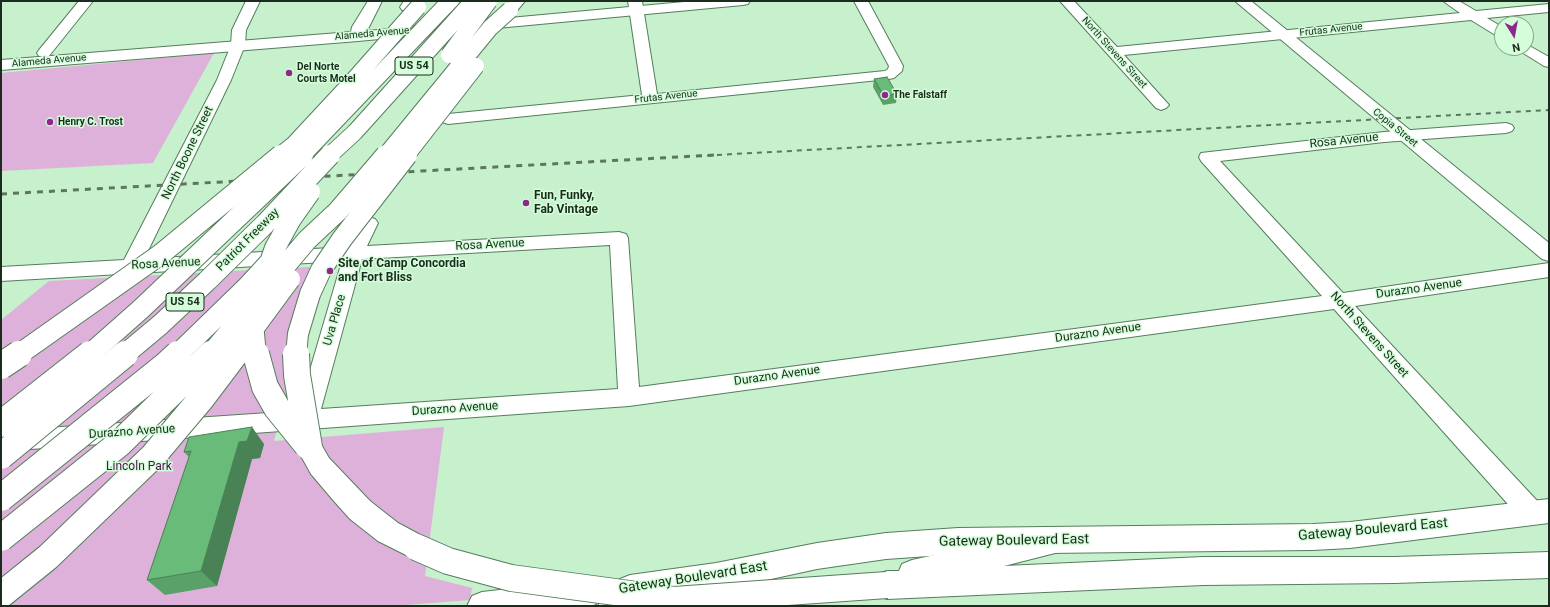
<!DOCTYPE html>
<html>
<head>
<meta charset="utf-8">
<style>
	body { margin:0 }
	#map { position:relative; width:1550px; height:607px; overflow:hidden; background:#c6f1cc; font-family:Roboto,sans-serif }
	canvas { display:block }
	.frame { position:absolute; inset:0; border:2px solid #1b2c1e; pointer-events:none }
	.north { position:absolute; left:1494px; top:16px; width:40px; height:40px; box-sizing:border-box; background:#d3fed9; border:1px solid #89aa8e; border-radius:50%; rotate:169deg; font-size:11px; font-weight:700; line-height:16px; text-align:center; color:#1b2c1e }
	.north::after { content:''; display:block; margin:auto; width:14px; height:18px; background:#8e268b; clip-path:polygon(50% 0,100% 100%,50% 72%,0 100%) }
</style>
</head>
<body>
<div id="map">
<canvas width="1550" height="607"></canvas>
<div class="frame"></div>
<div class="north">N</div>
</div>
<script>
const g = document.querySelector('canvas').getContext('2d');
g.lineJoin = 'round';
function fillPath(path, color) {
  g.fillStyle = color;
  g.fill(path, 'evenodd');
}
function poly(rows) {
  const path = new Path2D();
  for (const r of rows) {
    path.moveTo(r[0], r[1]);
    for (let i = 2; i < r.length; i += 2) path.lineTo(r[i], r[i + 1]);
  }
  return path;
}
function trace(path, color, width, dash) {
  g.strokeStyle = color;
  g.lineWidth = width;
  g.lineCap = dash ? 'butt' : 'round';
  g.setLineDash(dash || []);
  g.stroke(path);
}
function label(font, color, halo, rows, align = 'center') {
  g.font = font + ' Roboto,sans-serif';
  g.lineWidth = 3;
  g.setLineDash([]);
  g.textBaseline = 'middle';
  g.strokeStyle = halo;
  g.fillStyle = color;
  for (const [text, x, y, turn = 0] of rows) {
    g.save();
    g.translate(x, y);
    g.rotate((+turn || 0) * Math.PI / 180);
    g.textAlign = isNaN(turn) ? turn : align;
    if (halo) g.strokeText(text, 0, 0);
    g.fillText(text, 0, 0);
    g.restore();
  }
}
fillPath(poly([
	[214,53,153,163,1,171,1,73],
	[328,266,312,308,274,441,444,427,425,576,472,588,470,600,394,606,1,606,1,320,49,281]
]), '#deb1da');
const minor = poly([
	[79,1,93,1,49,56,44,57,39,56,37,53,39,50,79,1],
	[246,1,260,1,246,30,245,45,231,80,144,259,347,247,363,219,369,217,375,219,378,223,367,246,619,232,626,234,628,238,639,387,1322,296,1201,161,1199,157,1201,153,1384,132,1506,123,1512,125,1514,128,1512,131,1506,133,1384,142,1220,161,1343,293,1549,263,1549,277,1355,306,1541,505,1544,513,1541,521,1532,524,1523,521,1334,309,629,406,17,450,9,447,5,440,9,433,17,430,298,411,342,261,1,281,1,267,124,260,217,80,231,45,232,30,246,1],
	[610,245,618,389,321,409,362,259,610,245],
	[628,1,642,1,657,94,885,71,888,69,889,66,854,1,868,1,903,66,902,71,894,78,889,79,448,124,442,122,440,119,442,116,448,114,642,95,628,1],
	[1060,1,1074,1,1117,47,1460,13,1443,1,1459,1,1476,11,1549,4,1549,12,1487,18,1502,27,1502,37,1497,36,1471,20,1124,55,1169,105,1166,108,1161,110,1156,108,1060,1],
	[1526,44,1549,57,1549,67,1544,66,1520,51,1518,48,1526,48,1526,44]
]);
const major = poly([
	[368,1,382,1,367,31,695,1,750,1,748,4,743,5,358,41,1,70,1,60,351,32,352,27,368,1],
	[1235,1,1251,1,1549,243,1549,261,1542,259,1235,1],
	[1549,499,1549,523,1350,548,1313,550,958,554,886,559,817,569,716,591,630,603,620,599,615,589,620,579,630,575,716,563,817,543,886,533,958,528,1313,524,1350,522,1549,499],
	[586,580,596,584,601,594,596,604,591,606,467,606,472,596,482,592,586,580]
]);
const highway = poly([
	[404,1,419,1,412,10,407,11,402,10,400,7,404,1],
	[510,1,525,1,515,13,510,14,505,13,503,10,510,1],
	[309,436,318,439,329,458,370,501,398,523,426,538,430,547,426,556,416,560,378,541,350,519,333,500,311,474,296,447,300,439,309,436],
	[1057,528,1067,532,1071,541,1067,550,1004,566,1203,557,1394,557,1549,552,1549,578,1394,583,1203,585,887,599,877,595,872,585,877,575,887,571,899,571,902,564,912,560,1057,528],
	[647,589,657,593,662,603,660,606,598,606,603,596,613,592,647,589]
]);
trace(minor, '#557d5c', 2);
trace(major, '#557d5c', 2);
trace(highway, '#557d5c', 2);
fillPath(minor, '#fff');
fillPath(major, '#fff');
fillPath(highway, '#fff');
trace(poly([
	[697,156,1549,110]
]), '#5c7760', 2, [5, 5]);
trace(poly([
	[1,194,715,155]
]), '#5c7760', 3, [6, 6]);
const highwayBridgeFar2 = poly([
	[449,55,489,1],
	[279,156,293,145],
	[283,156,351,83,418,7],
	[302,156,450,1],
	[329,156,355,132,473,1],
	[385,156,490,28,510,10],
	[406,156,476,66]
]);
const highwayBridgeFar1 = poly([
	[265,276,275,248,291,219,310,192],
	[253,323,256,355],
	[18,355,161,254,281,155],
	[89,355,141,309,303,155],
	[124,355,160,325,207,281,265,224,330,155],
	[177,355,246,288,270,262],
	[210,355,307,240,338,211,386,155],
	[234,355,290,279],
	[296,355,298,334,310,294,321,270,342,239,407,155]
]);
const highwayBridge = poly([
	[256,354,265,387,277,408,307,445],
	[296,354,297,375,309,447],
	[1,366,19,354],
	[1,424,90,354],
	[1,456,125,354],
	[1,498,165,366,178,354],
	[1,538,120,443,211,354],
	[416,547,448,561,511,578,674,600,887,585],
	[1,595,48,557,153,456,201,399,235,354]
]);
trace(highwayBridgeFar2, '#557d5c', 18, []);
trace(highwayBridgeFar1, '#557d5c', 22, []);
trace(highwayBridge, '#557d5c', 28, []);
trace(highwayBridgeFar2, '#fff', 16);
trace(highwayBridgeFar1, '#fff', 20);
trace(highwayBridge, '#fff', 26);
fillPath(poly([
	[874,79,897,94,896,103,883,105,873,87],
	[189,437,264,444,260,458,252,459,217,586,165,595,147,580,189,457,184,452]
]), '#59a168');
fillPath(poly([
	[252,427,264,444,260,458,252,459,217,586,201,571,239,442]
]), '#498355');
const building = poly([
	[887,77,897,94,884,96,874,79,887,77],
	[252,427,247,441,239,442,201,571,147,580,191,451,184,452,189,437,252,427]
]);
fillPath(building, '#68bb79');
trace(building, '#498355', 1);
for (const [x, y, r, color] of [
	[289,73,4,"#8e268b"],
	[885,95,4,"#8e268b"],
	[50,122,4,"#8e268b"],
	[526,203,4,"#8e268b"],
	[330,271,4,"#8e268b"]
]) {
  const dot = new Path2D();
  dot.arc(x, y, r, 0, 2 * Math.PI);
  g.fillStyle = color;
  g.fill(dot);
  trace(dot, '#d3fed9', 1.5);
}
label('10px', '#1b2c1e', '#d3fed9', [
	["Frutas Avenue",1331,30,-6],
	["Alameda Avenue",372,34,-5],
	["North Stevens Street",1114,53,48],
	["Alameda Avenue",49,61,-5],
	["Frutas Avenue",666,97,-6],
	["Copia Street",1395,128,39]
]);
label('bold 10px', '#1b2c1e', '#d3fed9', [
	["Del Norte",297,67],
	["Courts Motel",297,79],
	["The Falstaff",893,95],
	["Henry C. Trost",58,122]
], 'left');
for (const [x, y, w] of [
	[414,66,38],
	[185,302,38]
]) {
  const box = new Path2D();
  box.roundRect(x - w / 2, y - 9, w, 18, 3);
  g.fillStyle = '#d3fed9';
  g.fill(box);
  trace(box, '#1b2c1e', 1);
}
label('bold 11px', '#1b2c1e', null, [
	["US 54",414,66],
	["US 54",185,302]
]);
label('12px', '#1b2c1e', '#d3fed9', [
	["Rosa Avenue",1344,141,-6],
	["North Boone Street",188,153,-64],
	["Patriot Freeway",248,240,-45],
	["Rosa Avenue",490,245,-3],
	["Rosa Avenue",166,264,-3],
	["Durazno Avenue",1419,289,-8],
	["Uva Place",335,320,-74],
	["Durazno Avenue",1098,333,-8],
	["North Stevens Street",1369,335,48],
	["Durazno Avenue",777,376,-8],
	["Durazno Avenue",455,409,-4],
	["Durazno Avenue",132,432,-4]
]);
label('bold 12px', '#1b2c1e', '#d3fed9', [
	["Fun, Funky,",534,196],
	["Fab Vintage",534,210],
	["Site of Camp Concordia",338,264],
	["and Fort Bliss",338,278]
], 'left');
label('12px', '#510f4f', '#d3fed9', [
	["Lincoln Park",139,467]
]);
label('14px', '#1b2c1e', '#d3fed9', [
	["Gateway Boulevard East",1373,530,-5],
	["Gateway Boulevard East",1014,541,-1],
	["Gateway Boulevard East",693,578,-9]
]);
</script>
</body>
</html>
